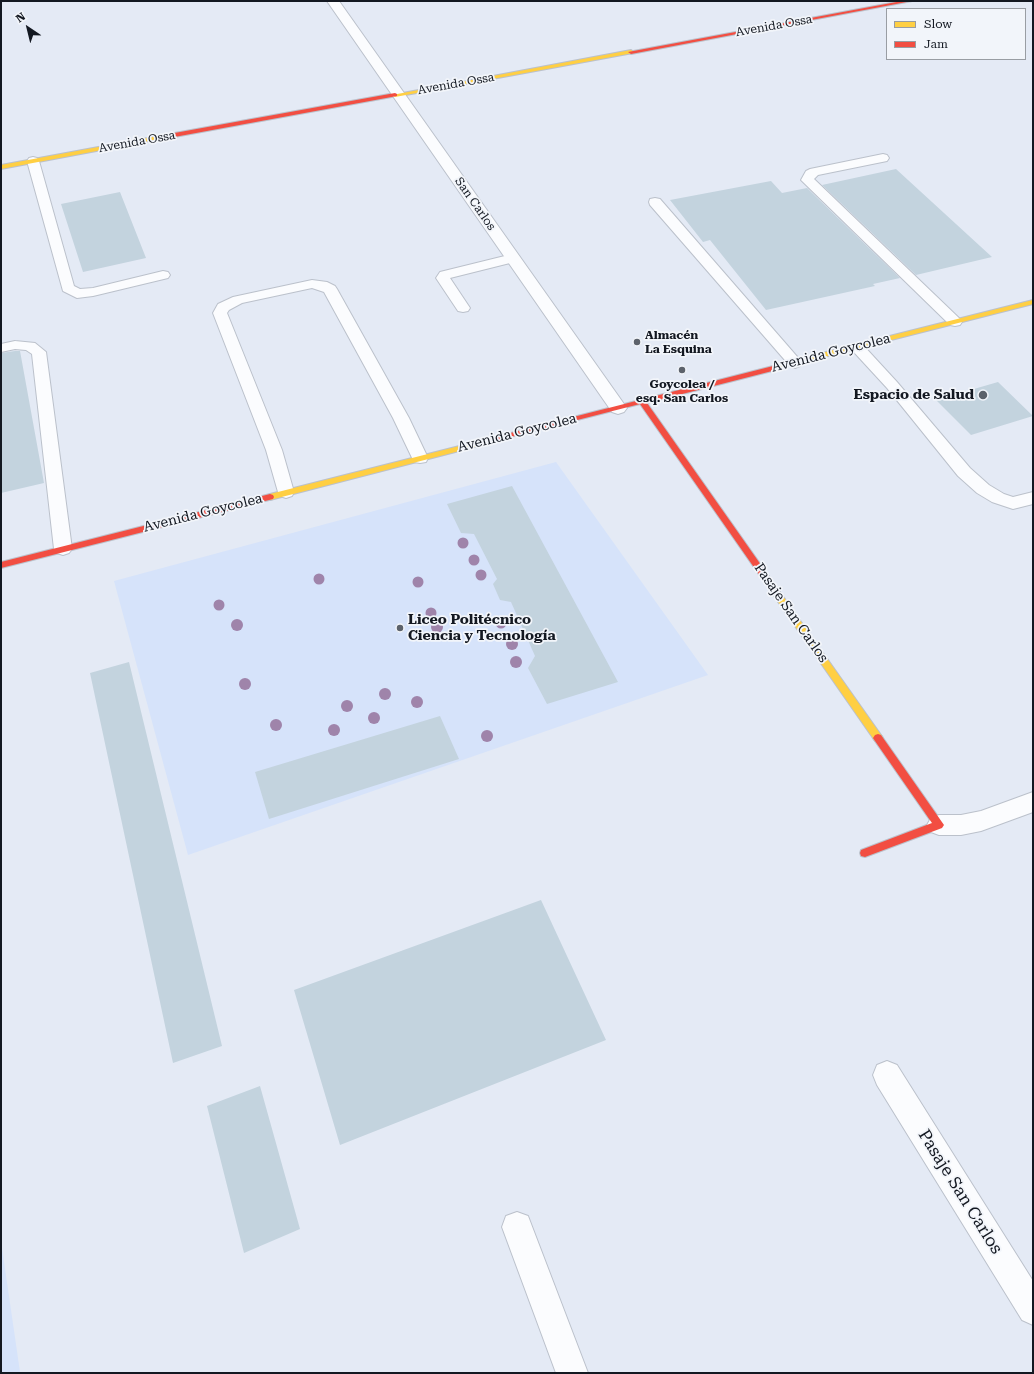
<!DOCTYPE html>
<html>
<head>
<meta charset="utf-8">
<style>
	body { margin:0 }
	#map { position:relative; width:1034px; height:1374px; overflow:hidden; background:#e4eaf5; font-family:"Roboto Serif",serif }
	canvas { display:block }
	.frame { position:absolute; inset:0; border:2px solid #131821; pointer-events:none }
	.legend { position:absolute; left:886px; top:8px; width:140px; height:52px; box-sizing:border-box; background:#f2f5fa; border:1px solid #999da3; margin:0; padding:5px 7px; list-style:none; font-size:12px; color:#131821 }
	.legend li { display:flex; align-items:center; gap:8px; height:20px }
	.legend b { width:20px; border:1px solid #999da3 }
	.north { position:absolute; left:8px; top:8px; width:40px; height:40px; -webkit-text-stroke:3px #f2f5fa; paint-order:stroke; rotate:325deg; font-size:11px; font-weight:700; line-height:16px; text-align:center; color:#131821 }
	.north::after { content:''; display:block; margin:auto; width:14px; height:18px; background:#131821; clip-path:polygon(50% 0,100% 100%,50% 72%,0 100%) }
</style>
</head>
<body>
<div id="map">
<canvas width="1034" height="1374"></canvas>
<div class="frame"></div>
<ul class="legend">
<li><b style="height:5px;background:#ffcf43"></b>Slow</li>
<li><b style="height:5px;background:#f24e42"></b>Jam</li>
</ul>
<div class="north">N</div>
</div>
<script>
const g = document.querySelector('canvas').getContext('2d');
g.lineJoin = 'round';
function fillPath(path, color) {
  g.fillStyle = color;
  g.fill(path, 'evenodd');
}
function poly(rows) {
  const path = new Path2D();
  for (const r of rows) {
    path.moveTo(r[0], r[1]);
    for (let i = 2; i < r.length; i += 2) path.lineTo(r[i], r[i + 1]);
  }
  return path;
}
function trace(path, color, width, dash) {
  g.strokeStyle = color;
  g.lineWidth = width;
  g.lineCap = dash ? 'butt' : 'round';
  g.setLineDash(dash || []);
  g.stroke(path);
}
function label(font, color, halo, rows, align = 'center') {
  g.font = font + ' "Roboto Serif",serif';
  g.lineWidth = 3.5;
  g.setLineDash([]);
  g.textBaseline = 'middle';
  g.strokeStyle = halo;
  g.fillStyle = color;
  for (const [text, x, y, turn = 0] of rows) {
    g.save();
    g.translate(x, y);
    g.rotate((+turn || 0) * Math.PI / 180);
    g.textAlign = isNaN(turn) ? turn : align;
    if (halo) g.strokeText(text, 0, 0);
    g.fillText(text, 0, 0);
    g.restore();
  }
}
fillPath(poly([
	[556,462,708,675,188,855,114,581],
	[1,1241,20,1372,18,1373,1,1373]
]), '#d6e3fa');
fillPath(poly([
	[896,169,992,257,916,275,822,185],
	[771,181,782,193,807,188,900,278,873,284,875,286,766,310,710,240,703,242,670,200],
	[120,192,146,258,83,272,61,204],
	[15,351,20,351,44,483,1,493,1,353],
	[998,382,1033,416,971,435,936,400],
	[512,486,618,682,547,704,528,668,535,656,511,602,500,600,493,584,497,579,474,534,461,533,447,504],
	[129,662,222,1046,173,1063,90,673],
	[440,716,459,759,269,819,255,772],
	[541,900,606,1040,340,1145,294,990],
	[260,1086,300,1229,244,1253,207,1106]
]), '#c3d3de');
const lane = poly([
	[883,154,887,155,889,158,887,161,818,175,814,179,960,319,962,322,960,325,955,326,950,325,801,180,806,171,810,169,883,154],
	[33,157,37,158,39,161,74,286,80,289,93,288,163,271,168,272,170,275,168,278,93,296,77,298,63,291,27,161,29,158,33,157],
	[655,198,660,199,800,360,802,363,800,366,795,368,790,366,650,205,649,202,650,199,655,198],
	[513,254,518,255,520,258,518,261,450,278,470,308,468,311,463,312,458,311,436,278,440,272,513,254],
	[312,280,327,282,335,286,337,289,409,418,428,458,426,462,420,463,414,462,393,418,324,292,312,288,242,303,229,310,227,313,282,450,294,492,292,496,286,498,280,496,278,492,266,450,213,313,218,304,233,297,312,280],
	[15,341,35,343,46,352,72,549,69,553,63,555,57,553,54,549,32,354,26,350,15,349,1,352,1,344,15,341],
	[857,343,862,344,897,382,970,468,989,485,1004,494,1013,497,1033,492,1033,504,1013,509,992,502,977,493,958,476,887,388,852,350,850,347,852,344,857,343]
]);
const street = poly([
	[327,1,339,1,624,404,627,408,624,412,618,414,612,412,327,1],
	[1033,792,1033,812,981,831,961,835,939,835,931,832,927,825,931,818,939,815,961,815,981,811,1033,792],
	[887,1061,897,1065,1033,1281,1033,1325,1022,1320,877,1085,873,1075,877,1065,887,1061],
	[517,1212,528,1216,588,1373,556,1373,502,1227,506,1216,517,1212]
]);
const slow = poly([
	[631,50,634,52,633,53,395,97,392,95,631,50],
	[158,136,161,138,160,139,1,169,1,165,158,136],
	[1033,300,1033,304,777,369,773,367,774,365,1033,300],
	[491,438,494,438,494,442,270,500,266,497,270,494,491,438],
	[777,591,780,592,881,735,883,738,881,741,875,741,774,596,773,594,774,592,777,591]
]);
const jam = poly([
	[902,1,912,1,631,54,628,52,902,1],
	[395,93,397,94,397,96,158,140,155,138,158,136,395,93],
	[777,365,780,365,780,369,647,403,780,592,781,594,780,596,777,597,774,596,640,404,491,442,487,440,491,438,777,365],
	[270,494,273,495,274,497,273,499,1,568,1,562,270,494],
	[878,734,881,735,944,825,942,828,865,857,861,856,860,853,861,850,932,823,875,741,873,738,875,735,878,734]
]);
trace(lane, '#bbc1cb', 2);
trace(street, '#bbc1cb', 2);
trace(slow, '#bbc1cb', 2);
trace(jam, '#bbc1cb', 2);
fillPath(lane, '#fbfcfe');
fillPath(street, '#fbfcfe');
fillPath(slow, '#ffcf43');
fillPath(jam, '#f24e42');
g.fillStyle = '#9f84aa';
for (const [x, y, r] of [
	[463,543,5.5],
	[474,560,5.5],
	[481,575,5.5],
	[319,579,5.5],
	[418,582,5.5],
	[219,605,5.5],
	[431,613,5.5],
	[501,623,5.5],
	[237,625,6],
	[437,627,6],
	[512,644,6],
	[516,662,6],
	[245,684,6],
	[385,694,6],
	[417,702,6],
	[347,706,6],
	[374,718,6],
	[276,725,6],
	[334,730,6],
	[487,736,6]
]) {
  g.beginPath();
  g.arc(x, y, r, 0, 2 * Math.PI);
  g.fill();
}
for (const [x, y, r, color] of [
	[637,342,4,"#5c626b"],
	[682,370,4,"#5c626b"],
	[983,395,5,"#5c626b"],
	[400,628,4,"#5c626b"]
]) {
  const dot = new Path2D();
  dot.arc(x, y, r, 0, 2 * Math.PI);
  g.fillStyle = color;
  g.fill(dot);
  trace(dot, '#f2f5fa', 1.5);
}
label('12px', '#131821', '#f2f5fa', [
	["Avenida Ossa",774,26,-10],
	["Avenida Ossa",456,84,-10],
	["Avenida Ossa",137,142,-10],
	["San Carlos",475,204,55]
]);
label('bold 12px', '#131821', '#f2f5fa', [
	["Almacén",645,335],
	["La Esquina",645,349],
	["Goycolea /",682,384,"center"],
	["esq. San Carlos",682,398,"center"]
], 'left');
label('14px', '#131821', '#f2f5fa', [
	["Avenida Goycolea",831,353,-14],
	["Avenida Goycolea",517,433,-14],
	["Avenida Goycolea",203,513,-14],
	["Pasaje San Carlos",791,613,55]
]);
label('bold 14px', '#131821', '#f2f5fa', [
	["Espacio de Salud",974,395],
	["Liceo Politécnico",408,620,"left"],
	["Ciencia y Tecnología",408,636,"left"]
], 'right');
label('17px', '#131821', '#f2f5fa', [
	["Pasaje San Carlos",960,1192,58]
]);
</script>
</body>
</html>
